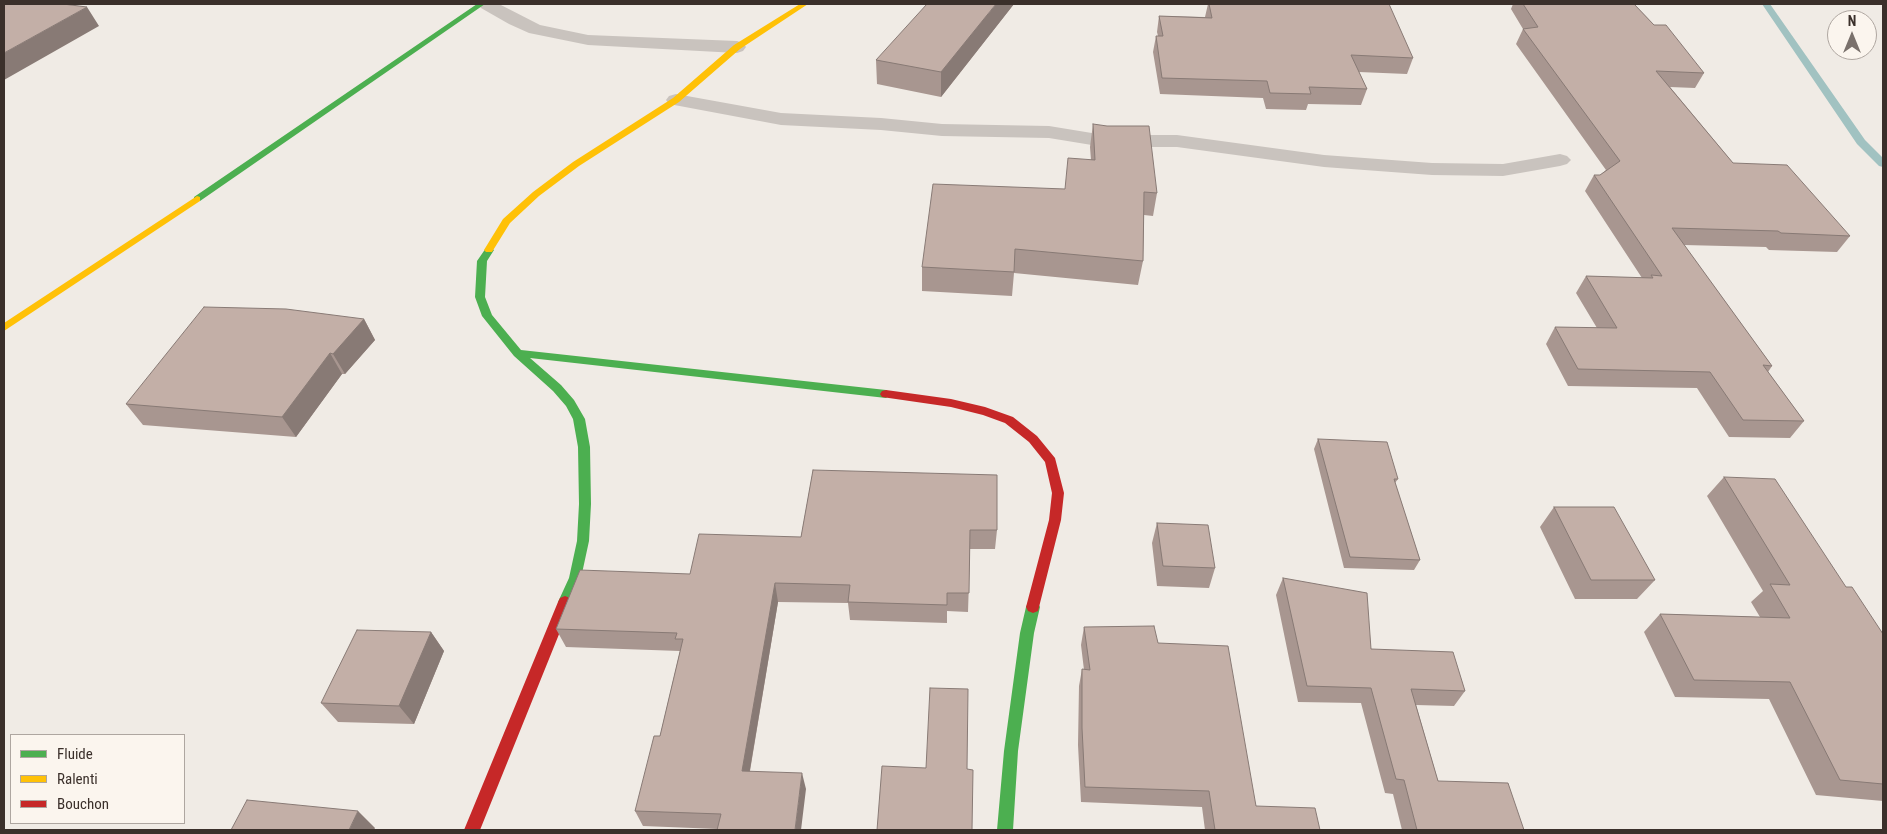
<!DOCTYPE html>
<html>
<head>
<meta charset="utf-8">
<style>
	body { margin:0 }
	#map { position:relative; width:1887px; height:834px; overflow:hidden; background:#f0ebe5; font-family:"Roboto Condensed",sans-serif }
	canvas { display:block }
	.frame { position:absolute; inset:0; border:5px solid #3b302b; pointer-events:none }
	.legend { position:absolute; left:10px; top:734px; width:175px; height:90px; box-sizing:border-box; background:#fbf5ee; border:1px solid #aea6a0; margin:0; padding:6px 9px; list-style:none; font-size:15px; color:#3b302b }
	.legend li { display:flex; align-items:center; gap:10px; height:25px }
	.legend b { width:25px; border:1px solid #aea6a0 }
	.north { position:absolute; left:1827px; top:10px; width:50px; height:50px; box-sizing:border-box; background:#fbf5ee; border:1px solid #aea6a0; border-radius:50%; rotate:0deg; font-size:14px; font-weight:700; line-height:20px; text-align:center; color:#3b302b }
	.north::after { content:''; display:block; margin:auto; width:18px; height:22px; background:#7a716c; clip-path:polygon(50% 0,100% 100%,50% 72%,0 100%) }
</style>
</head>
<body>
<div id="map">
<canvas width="1887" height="834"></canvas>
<div class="frame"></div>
<ul class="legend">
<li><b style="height:6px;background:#4caf50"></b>Fluide</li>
<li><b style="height:6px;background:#ffc107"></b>Ralenti</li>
<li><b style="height:6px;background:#c62828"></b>Bouchon</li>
</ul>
<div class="north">N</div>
</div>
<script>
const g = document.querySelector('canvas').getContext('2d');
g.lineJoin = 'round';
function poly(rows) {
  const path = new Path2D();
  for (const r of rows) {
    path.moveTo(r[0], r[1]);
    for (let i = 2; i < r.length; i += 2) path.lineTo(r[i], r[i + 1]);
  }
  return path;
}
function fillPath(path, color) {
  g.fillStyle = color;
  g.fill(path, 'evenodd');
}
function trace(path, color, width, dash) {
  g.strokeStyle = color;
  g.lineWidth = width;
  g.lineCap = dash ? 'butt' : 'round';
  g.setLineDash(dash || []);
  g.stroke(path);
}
fillPath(poly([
	[1762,4,1770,4,1865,140,1883,158,1883,167,1879,166,1857,144,1762,4]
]), '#a1c2c1');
fillPath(poly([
	[478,4,499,4,540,25,588,35,737,41,743,43,746,47,743,51,737,53,588,45,529,33,509,24,481,8,478,4],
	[676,94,781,113,881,118,942,124,1049,126,1104,135,1177,135,1324,155,1432,163,1503,164,1560,154,1567,156,1571,160,1567,164,1560,166,1503,176,1432,175,1324,167,1177,147,1104,147,1049,138,942,136,881,130,781,125,669,104,666,100,669,96,676,94]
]), '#c9c3be');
fillPath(poly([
	[477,4,485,4,200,201,194,201,194,197,477,4],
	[489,247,494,250,487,261,485,297,492,315,521,350,886,390,892,394,886,398,530,358,561,385,574,400,585,419,590,447,591,504,589,541,581,578,572,602,570,606,565,608,560,606,558,602,569,578,577,541,579,504,578,447,573,419,566,406,553,391,514,356,482,316,475,297,477,261,486,248,489,247],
	[1033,601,1038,603,1040,607,1034,633,1018,751,1013,830,997,830,1004,751,1020,633,1026,607,1028,603,1033,601]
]), '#4caf50');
fillPath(poly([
	[800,4,808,4,740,49,679,102,579,166,539,196,510,223,492,252,486,252,484,250,503,219,533,192,573,162,673,98,734,45,800,4],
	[197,196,200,197,200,201,4,331,4,323,197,196]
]), '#ffc107');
fillPath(poly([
	[886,390,951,399,985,407,1013,417,1037,436,1055,458,1064,493,1061,520,1038,611,1033,613,1028,611,1026,607,1049,520,1052,493,1045,462,1029,442,1005,423,983,415,951,407,882,397,880,394,882,391,886,390],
	[565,596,570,598,572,602,480,830,464,830,558,602,560,598,565,596]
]), '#c62828');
fillPath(poly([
	[1014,4,941,97,877,84,876,60],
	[1208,4,1209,4,1413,58,1407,74,1359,72,1367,89,1361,105,1308,104,1306,110,1266,109,1263,98,1160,94,1153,52,1156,36,1158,36,1157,32,1159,16,1205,17],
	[1513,4,1634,4,1654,25,1704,73,1695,88,1670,87,1733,163,1850,236,1837,252,1769,250,1766,247,1684,245,1772,366,1768,372,1804,421,1790,438,1729,437,1697,388,1568,386,1546,344,1555,327,1597,328,1576,293,1586,276,1642,278,1585,191,1594,175,1600,175,1606,170,1516,44,1523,29,1511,9],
	[1093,124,1157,193,1153,216,1144,215,1143,261,1138,285,1014,273,1012,296,922,291,922,267,1065,189,1091,160,1090,147],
	[364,319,375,340,345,374,342,374,296,437,143,425,126,404],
	[1318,439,1398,479,1395,483,1420,560,1414,570,1344,568,1314,449],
	[813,470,997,530,995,549,970,549,968,612,947,611,947,623,850,620,848,603,778,602,750,771,806,789,718,829,643,826,635,811,660,736,680,651,566,647,556,629,690,574,801,537],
	[1724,477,1846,587,1883,634,1883,801,1816,795,1769,699,1675,697,1644,632,1660,614,1760,617,1751,602,1763,591,1707,496],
	[1554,507,1655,580,1637,599,1575,599,1540,527],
	[1157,523,1215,568,1209,588,1157,586,1152,543],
	[1283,578,1371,649,1465,691,1454,706,1416,705,1438,781,1524,830,1402,830,1393,794,1385,793,1361,703,1298,702,1276,595],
	[1084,627,1158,643,1256,806,1320,830,1205,830,1202,807,1081,802,1078,745,1079,686,1082,669,1084,670,1081,645],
	[431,632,444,651,414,724,338,722,321,703]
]), '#a89690');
fillPath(poly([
	[996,4,1014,4,941,97,941,72],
	[87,7,99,26,4,80,4,53],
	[364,319,375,340,345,374,333,354],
	[330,353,342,374,296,437,282,417],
	[775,583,778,602,747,787,742,771],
	[431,632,444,651,414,724,399,706],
	[802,773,806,789,801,830,795,830],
	[358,811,375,828,374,830,349,830]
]), '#887a75');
const building = poly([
	[4,4,63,4,87,7,4,53,4,4],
	[927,4,996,4,941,72,876,60,927,4],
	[1209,4,1389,4,1413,58,1351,55,1367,89,1309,87,1311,94,1270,93,1267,81,1162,78,1156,36,1163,36,1159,16,1212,18,1209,4],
	[1523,4,1634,4,1654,25,1666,25,1704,73,1656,71,1733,163,1787,165,1850,236,1781,233,1778,231,1672,228,1772,366,1763,365,1804,421,1743,420,1710,372,1578,369,1555,327,1617,328,1586,276,1653,278,1651,275,1662,276,1594,175,1600,175,1620,161,1523,29,1538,27,1523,4],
	[1093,124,1107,126,1149,126,1157,193,1144,192,1143,261,1015,249,1014,272,922,267,933,184,1065,189,1068,158,1095,160,1093,124],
	[204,307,286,309,364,319,333,354,330,353,282,417,126,404,204,307],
	[1318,439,1387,442,1398,479,1394,479,1420,560,1350,557,1318,439],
	[813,470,997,475,997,530,970,530,969,593,947,593,947,605,848,602,850,585,775,583,742,771,802,773,795,830,717,830,721,814,635,811,654,736,660,736,683,639,675,639,677,633,556,629,580,570,690,574,699,534,801,537,813,470],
	[1724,477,1775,479,1846,587,1852,587,1883,634,1883,784,1840,780,1790,682,1694,680,1660,614,1790,618,1770,584,1790,585,1724,477],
	[1554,507,1614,507,1655,580,1591,580,1554,507],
	[1157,523,1208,525,1215,568,1163,566,1157,523],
	[1283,578,1367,593,1371,649,1453,652,1465,691,1411,689,1438,781,1508,783,1524,830,1417,830,1404,780,1396,779,1371,688,1307,686,1283,578],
	[1154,626,1158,643,1228,646,1256,806,1315,808,1320,830,1215,830,1209,791,1085,787,1082,728,1082,669,1090,670,1084,627,1154,626],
	[357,630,431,632,399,706,321,703,357,630],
	[930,688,968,689,967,769,973,770,972,830,877,830,882,766,926,768,930,688],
	[247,800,358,811,349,830,231,830,247,800]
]);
fillPath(building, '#c3afa7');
trace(building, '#887a75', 1);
</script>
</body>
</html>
